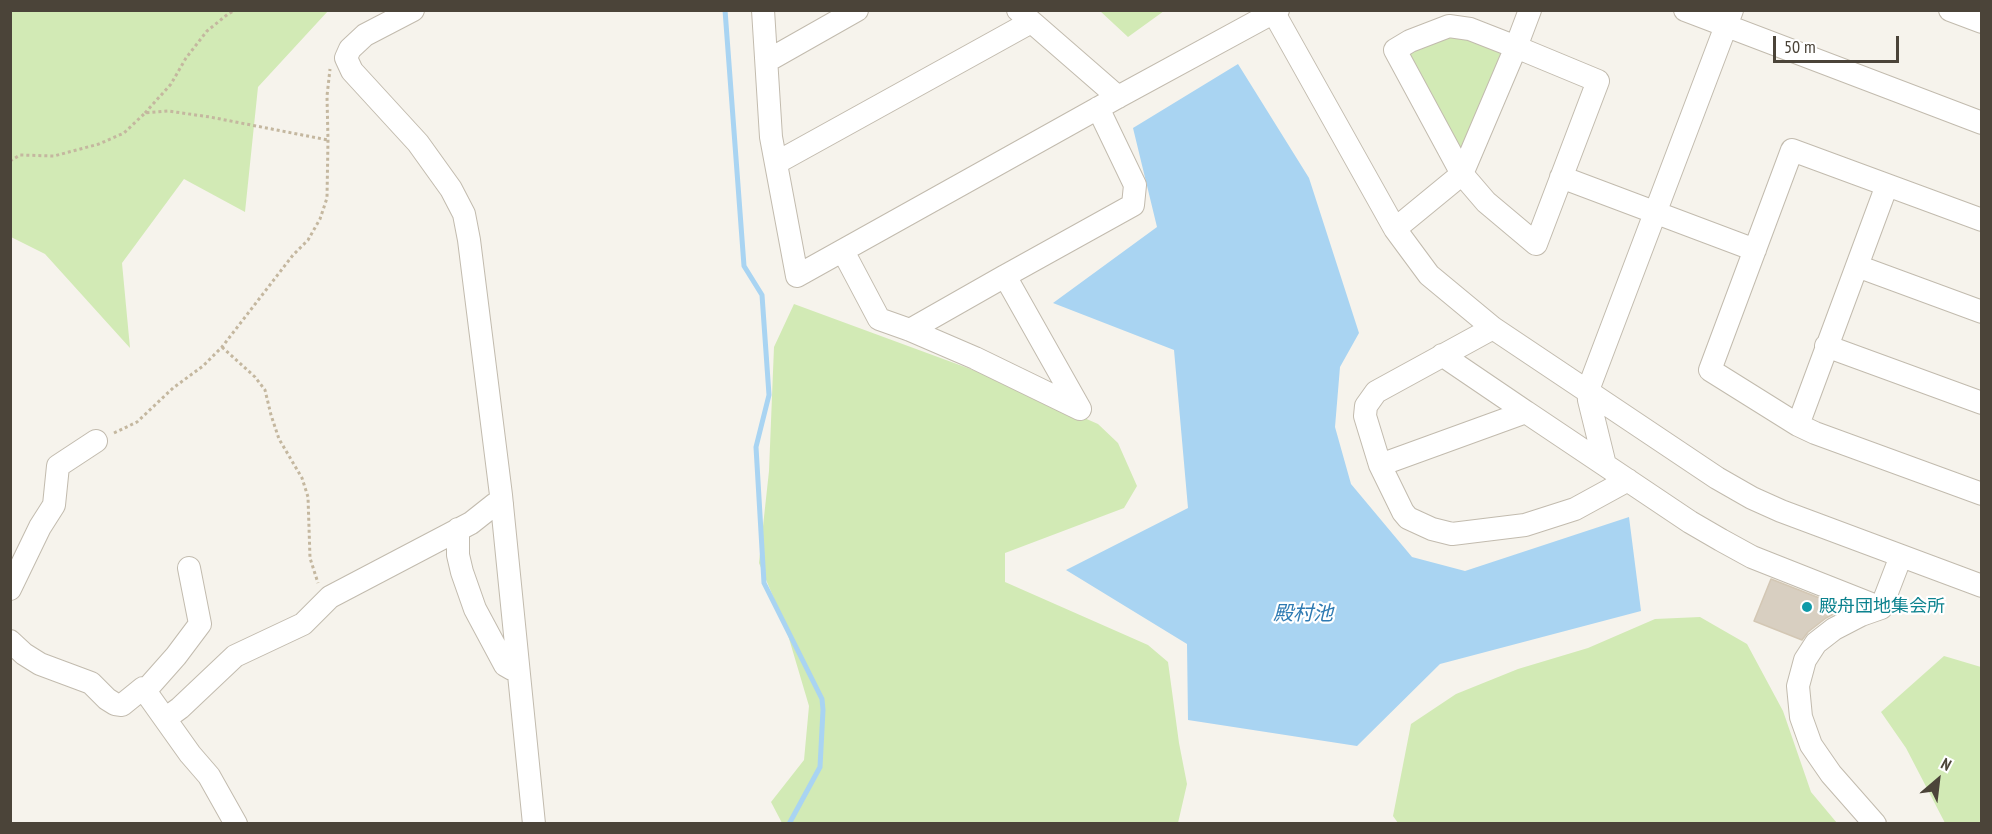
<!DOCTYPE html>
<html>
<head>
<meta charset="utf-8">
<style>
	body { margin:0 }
	#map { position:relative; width:1992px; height:834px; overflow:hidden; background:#f6f3ec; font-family:"PT Sans Narrow",sans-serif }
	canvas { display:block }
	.frame { position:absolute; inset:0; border:12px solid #4b4439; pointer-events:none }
	.north { position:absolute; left:1908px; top:750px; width:60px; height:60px; -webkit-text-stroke:4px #fff; paint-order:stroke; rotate:28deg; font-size:16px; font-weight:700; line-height:24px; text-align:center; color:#4b4439 }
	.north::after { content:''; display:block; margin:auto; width:21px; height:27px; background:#4b4439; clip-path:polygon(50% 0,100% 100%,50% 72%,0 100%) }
	.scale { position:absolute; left:1773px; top:36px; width:126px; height:27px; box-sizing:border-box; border:3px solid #4b4439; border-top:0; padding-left:8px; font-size:18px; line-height:21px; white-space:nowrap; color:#4b4439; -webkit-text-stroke:4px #fff; paint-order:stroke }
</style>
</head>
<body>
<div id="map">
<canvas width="1992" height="834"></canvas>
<div class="frame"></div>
<div class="north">N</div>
<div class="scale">50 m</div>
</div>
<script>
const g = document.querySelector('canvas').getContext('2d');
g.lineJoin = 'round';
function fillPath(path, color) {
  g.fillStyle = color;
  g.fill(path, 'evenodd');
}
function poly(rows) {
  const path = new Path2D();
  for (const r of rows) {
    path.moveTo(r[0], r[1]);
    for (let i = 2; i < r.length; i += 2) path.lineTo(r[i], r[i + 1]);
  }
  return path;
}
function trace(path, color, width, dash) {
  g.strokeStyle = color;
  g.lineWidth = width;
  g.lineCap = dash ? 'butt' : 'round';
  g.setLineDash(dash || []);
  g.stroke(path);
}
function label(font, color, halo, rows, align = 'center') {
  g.font = font + ' "PT Sans Narrow","Noto Sans JP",sans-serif';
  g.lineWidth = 4.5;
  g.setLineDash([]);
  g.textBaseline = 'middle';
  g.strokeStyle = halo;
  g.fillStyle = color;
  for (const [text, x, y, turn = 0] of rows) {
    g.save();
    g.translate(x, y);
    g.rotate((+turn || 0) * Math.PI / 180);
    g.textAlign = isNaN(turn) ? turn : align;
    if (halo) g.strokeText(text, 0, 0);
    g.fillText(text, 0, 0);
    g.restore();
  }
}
fillPath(poly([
	[10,11,328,11,258,87,245,212,184,179,122,263,130,348,45,254,11,237],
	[1100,11,1164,11,1128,37],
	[1450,35,1463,36,1504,54,1460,153,1408,52],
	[794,304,984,374,1098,424,1118,443,1137,486,1124,508,1005,553,1005,582,1148,645,1168,662,1179,743,1187,784,1178,823,782,823,771,802,804,760,809,706,785,625,759,563,769,471,774,347],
	[1700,617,1747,644,1783,711,1811,792,1837,823,1398,823,1393,816,1411,724,1456,694,1518,669,1588,648,1655,619],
	[1944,656,1981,667,1981,823,1945,823,1906,748,1881,712]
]), '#d2eab5');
fillPath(poly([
	[1238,64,1309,178,1359,333,1340,367,1335,427,1351,484,1412,557,1465,571,1629,517,1641,611,1440,664,1357,746,1188,720,1187,644,1066,570,1188,508,1174,350,1053,303,1157,227,1133,128]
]), '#a9d4f2');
trace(poly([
	[725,10,744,266,762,295,769,395,756,447,764,583,822,699,823,710,820,767,789,824]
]), '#a9d4f2', 5);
const building = poly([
	[1771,579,1845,608,1826,618,1808,632,1802,640,1754,621,1771,579]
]);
fillPath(building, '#d8cfc1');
trace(building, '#d3c7b4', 1.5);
const minor = poly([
	[413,10,365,35,350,49,346,58,352,71,418,143,451,189,464,214,469,240,501,495,534,824],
	[763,10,771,137,797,276,1118,97,1278,10],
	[1018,10,1118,97],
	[1685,10,1982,123],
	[1950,10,1982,22],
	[1274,13,1395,229,1429,275,1493,328,1717,478,1752,498,1781,511,1982,586],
	[767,61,857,10],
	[776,163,1031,22],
	[1462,174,1395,50,1410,41,1449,26,1470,29,1516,47,1530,10],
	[1561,177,1755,250],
	[1982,220,1792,150,1710,370,1798,425,1815,433,1982,494],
	[1395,229,1462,174,1486,202,1536,244,1598,81,1516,47,1462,174],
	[843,251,879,319,910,330,975,358,1080,409,1005,276,1133,205,1135,185,1098,108],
	[1857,266,1982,312],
	[1493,328,1376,392,1366,406,1365,416,1380,465,1403,512,1408,518,1432,529,1452,534,1525,525,1575,509,1628,480],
	[910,330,1005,276],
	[1826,346,1982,403],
	[1442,355,1526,412],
	[1798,425,1887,185],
	[1380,465,1526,412,1690,522,1721,540,1752,557,1881,608],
	[1605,465,1589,400,1588,390,1732,10],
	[458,529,458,555,462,572,475,609,505,665,512,669,518,670],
	[10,589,40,527,54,505,58,466,96,441],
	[1881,608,1901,556],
	[10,641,24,654,40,664,91,683,107,699,115,704,122,705,143,688,190,754,209,776,236,824],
	[145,691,176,656,200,624,189,568],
	[165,719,180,708,235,656,303,624,330,597,471,523,495,504,502,504],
	[1875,824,1831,774,1811,745,1801,717,1798,686,1805,660,1816,643,1834,629,1861,615,1881,608]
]);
trace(minor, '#c2bbae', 24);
trace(poly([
	[145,113,171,84,186,58,207,31,228,14,235,10],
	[10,161,20,155,54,156,99,144,124,133,145,113,168,111,210,117,328,140],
	[222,347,255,377,265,390,271,415,279,439,302,478,308,497,310,558,318,583],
	[114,433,137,422,173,388,203,366,222,347,293,255,308,240,320,219,327,198,328,140,327,96,330,69]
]), '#c4b79f', 3, [3, 3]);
trace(minor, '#fff', 22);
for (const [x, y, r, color] of [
	[1807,607,6,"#0f9aa8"]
]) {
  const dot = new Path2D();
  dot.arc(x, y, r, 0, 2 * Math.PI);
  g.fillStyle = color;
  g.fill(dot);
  trace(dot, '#fff', 2);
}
label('18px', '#0d838f', '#fff', [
	["殿舟団地集会所",1819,607]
], 'left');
label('italic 20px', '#2e7ab2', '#fff', [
	["殿村池",1303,614]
]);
</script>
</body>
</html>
